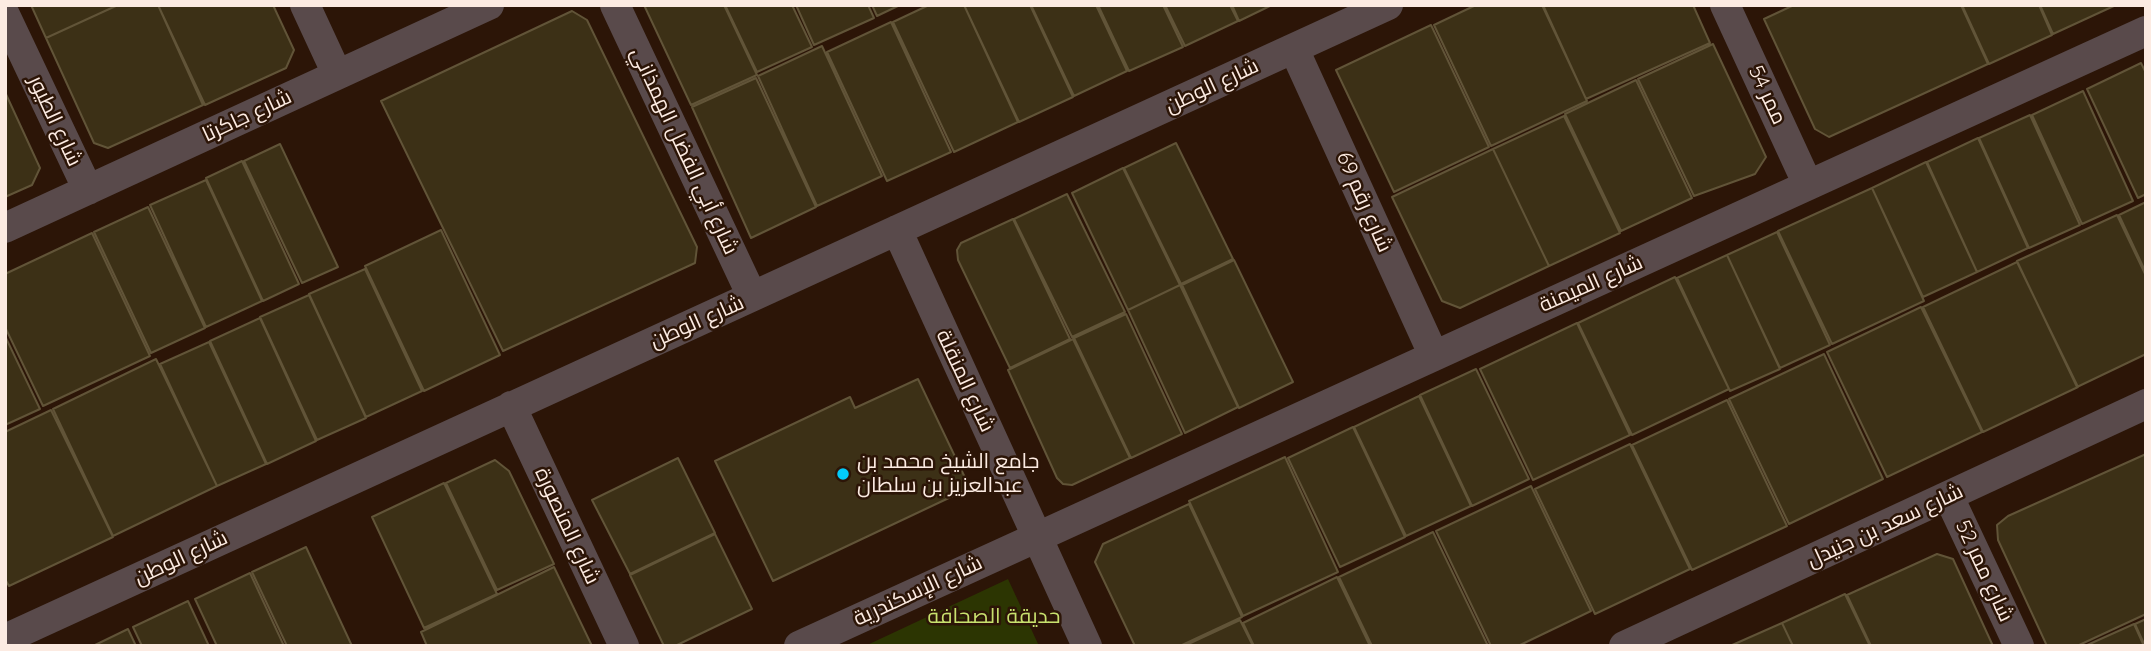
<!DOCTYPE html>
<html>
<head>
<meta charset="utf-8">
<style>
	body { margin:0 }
	#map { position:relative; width:2151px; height:651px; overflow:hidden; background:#2c1507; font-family:Quicksand,sans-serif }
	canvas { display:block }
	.frame { position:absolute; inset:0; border:7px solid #fcebe2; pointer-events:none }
</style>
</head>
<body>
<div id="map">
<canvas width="2151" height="651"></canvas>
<div class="frame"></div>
</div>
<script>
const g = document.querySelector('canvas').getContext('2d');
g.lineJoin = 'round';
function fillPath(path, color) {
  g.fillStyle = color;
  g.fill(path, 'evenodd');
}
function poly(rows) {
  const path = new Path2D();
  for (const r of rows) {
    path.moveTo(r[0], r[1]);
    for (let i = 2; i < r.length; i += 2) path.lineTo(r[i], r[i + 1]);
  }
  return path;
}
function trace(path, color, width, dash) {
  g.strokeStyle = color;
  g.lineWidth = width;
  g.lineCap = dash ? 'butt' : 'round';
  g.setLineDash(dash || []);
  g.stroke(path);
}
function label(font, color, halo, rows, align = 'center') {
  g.font = font + ' Quicksand,Cairo,sans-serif';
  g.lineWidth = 5;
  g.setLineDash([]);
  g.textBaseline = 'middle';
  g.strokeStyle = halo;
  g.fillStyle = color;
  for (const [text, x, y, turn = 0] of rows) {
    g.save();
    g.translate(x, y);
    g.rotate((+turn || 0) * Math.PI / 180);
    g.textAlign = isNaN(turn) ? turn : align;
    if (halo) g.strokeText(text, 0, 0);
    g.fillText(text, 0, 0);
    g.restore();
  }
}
fillPath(poly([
	[1008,579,1039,646,865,646]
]), '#2c3502');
const building = poly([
	[31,5,118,5,46,38,31,5],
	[118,5,158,5,203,105,108,148,94,143,46,38,118,5],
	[158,5,273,5,294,50,286,68,205,105,158,5],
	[644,5,724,5,757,75,691,105,644,5],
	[725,5,792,5,812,47,757,72,725,5],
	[796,5,868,5,874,18,814,45,796,5],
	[872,5,900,5,877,16,872,5],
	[929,5,964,5,1018,122,954,152,893,22,929,5],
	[964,5,1030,5,1073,97,1019,122,964,5],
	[1031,5,1096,5,1127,71,1074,96,1031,5],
	[1098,5,1163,5,1183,47,1129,71,1098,5],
	[1165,5,1230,5,1238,21,1185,46,1165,5],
	[1232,5,1272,5,1239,21,1232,5],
	[1476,5,1542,5,1587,101,1491,146,1434,25,1476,5],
	[1543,5,1693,5,1710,43,1586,99,1543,5],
	[1794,5,1961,5,1988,64,1829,137,1815,129,1764,19,1794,5],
	[1962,5,2039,5,2052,35,1989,64,1962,5],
	[2040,5,2116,5,2053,34,2040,5],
	[572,11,587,20,697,247,695,263,503,351,381,101,572,11],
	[891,22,951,152,887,181,827,52,891,22],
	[1431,25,1489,147,1394,192,1336,70,1431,25],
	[1713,44,1766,157,1755,174,1694,196,1638,79,1713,44],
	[822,46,882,176,817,206,758,76,822,46],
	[2141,63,2146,73,2146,194,2138,198,2087,89,2141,63],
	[756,78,816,207,751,238,692,107,756,78],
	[1636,80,1692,198,1621,231,1565,114,1636,80],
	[2083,91,2133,201,2082,224,2032,115,2083,91],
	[5,92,40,168,32,185,5,197,5,92],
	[2030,115,2080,225,2029,248,1979,138,2030,115],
	[1564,116,1620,233,1549,266,1493,149,1564,116],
	[1978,138,2028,248,1977,272,1927,162,1978,138],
	[1176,143,1233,259,1181,284,1124,168,1176,143],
	[280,144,338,267,302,283,244,161,280,144],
	[1493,149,1549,266,1460,308,1442,301,1392,197,1493,149],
	[242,161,299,284,263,301,206,178,242,161],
	[1926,162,1977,272,1923,297,1872,188,1926,162],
	[1123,168,1180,285,1128,310,1072,193,1123,168],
	[206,180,262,301,206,327,150,205,206,180],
	[1872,188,1924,301,1832,344,1778,231,1872,188],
	[1067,194,1125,312,1072,337,1014,219,1067,194],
	[2146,202,2146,273,2119,215,2146,202],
	[148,207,205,328,151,353,94,232,148,207],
	[2117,215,2146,276,2146,354,2077,387,2017,261,2117,215],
	[1013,219,1070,339,1010,368,958,260,957,250,961,243,1013,219],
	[441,230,500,355,424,391,365,266,441,230],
	[1777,232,1830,345,1780,368,1727,255,1777,232],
	[92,233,150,356,43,406,5,327,5,274,92,233],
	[1727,255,1780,369,1730,391,1677,278,1727,255],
	[1234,260,1293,382,1239,408,1182,285,1234,260],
	[2017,262,2078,387,1983,432,1923,307,2017,262],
	[365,269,422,391,366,417,309,294,365,269],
	[1675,277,1729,389,1632,435,1578,323,1675,277],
	[1180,285,1238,407,1185,433,1128,310,1180,285],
	[309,295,366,418,317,440,260,317,309,295],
	[1921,307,1982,432,1887,477,1827,352,1921,307],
	[1126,314,1182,434,1131,458,1074,338,1126,314],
	[260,318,316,441,267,464,210,341,260,318],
	[1577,323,1630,435,1533,480,1480,369,1577,323],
	[5,336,40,409,5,425,5,336],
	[1073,339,1130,458,1072,485,1063,484,1057,478,1008,370,1073,339],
	[209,342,266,464,217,486,160,364,209,342],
	[1824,354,1883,479,1789,524,1729,399,1824,354],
	[156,359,217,486,113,536,53,409,156,359],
	[1476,369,1529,479,1472,506,1420,395,1476,369],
	[918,379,970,488,773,581,715,461,850,397,855,408,918,379],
	[1419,396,1471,506,1406,536,1354,427,1419,396],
	[1727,400,1787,526,1692,570,1632,445,1727,400],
	[51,410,113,537,9,586,5,579,5,432,51,410],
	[1353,427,1405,537,1340,567,1288,458,1353,427],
	[1630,444,1690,569,1595,614,1535,489,1630,444],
	[2146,454,2146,614,2077,646,2047,646,1998,540,1997,525,2008,516,2146,454],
	[1285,457,1338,572,1243,616,1189,501,1285,457],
	[678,458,715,533,630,574,592,500,678,458],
	[495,460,509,471,554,564,497,590,446,483,495,460],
	[444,483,497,594,424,628,372,517,444,483],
	[1531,486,1591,611,1518,646,1491,646,1436,531,1531,486],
	[1189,504,1242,617,1180,646,1135,646,1095,562,1103,544,1189,504],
	[1433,532,1488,646,1372,646,1339,577,1433,532],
	[715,534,752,609,675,646,664,646,630,575,715,534],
	[306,547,352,646,287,646,252,572,306,547],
	[1937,554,1953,559,1993,646,1871,646,1847,595,1937,554],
	[554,567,592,646,427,646,421,632,554,567],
	[250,573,284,646,217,646,195,599,250,573],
	[1337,577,1370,646,1254,646,1243,623,1337,577],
	[1845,594,1870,646,1793,646,1782,623,1845,594],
	[188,601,209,646,142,646,133,627,188,601],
	[2146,619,2146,646,2145,646,2135,624,2146,619],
	[1240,620,1253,646,1184,646,1240,620],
	[1782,623,1793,646,1730,646,1782,623],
	[2134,624,2144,646,2085,646,2134,624],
	[128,629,136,646,93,646,128,629]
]);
fillPath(building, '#3c3016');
trace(building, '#615438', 2);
trace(poly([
	[305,5,337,74],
	[615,5,752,296],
	[1725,5,1808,185],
	[5,15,88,190],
	[1294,49,1434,356],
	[5,228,489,5],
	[897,230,1087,646],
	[511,406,624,646],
	[1949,497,2019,646],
	[5,639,1388,5],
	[799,646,2146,31],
	[1624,646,2146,404]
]), '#594a4b', 30);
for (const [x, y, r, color] of [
	[843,474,7,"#02cbf9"]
]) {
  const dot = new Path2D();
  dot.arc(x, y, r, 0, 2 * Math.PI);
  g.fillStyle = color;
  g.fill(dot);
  trace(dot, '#2c1507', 2.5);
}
label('21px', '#fcebe2', '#2c1507', [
	["شارع الوطن",1212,86,-25],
	["ممر 54",1767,95,65],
	["شارع جاكرتا",247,116,-25],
	["شارع الطيور",55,121,65],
	["شارع أبي الفضل الهمذاني",684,151,65],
	["شارع رقم 69",1364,202,66],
	["شارع الميمنة",1591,284,-24],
	["شارع الوطن",697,322,-24],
	["شارع المنقلة",965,381,65],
	["شارع المنصورة",567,526,65],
	["شارع سعد بن جنيدل",1885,526,-25],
	["شارع الوطن",181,558,-25],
	["شارع ممر 52",1984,571,65],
	["شارع الإسكندرية",918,591,-25]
]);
label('21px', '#fcebe2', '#2c1507', [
	["جامع الشيخ محمد بن",857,462],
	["عبدالعزيز بن سلطان",857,486]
], 'left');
label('21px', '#c8e16e', '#2c1507', [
	["حديقة الصحافة",994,617]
]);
</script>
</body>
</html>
